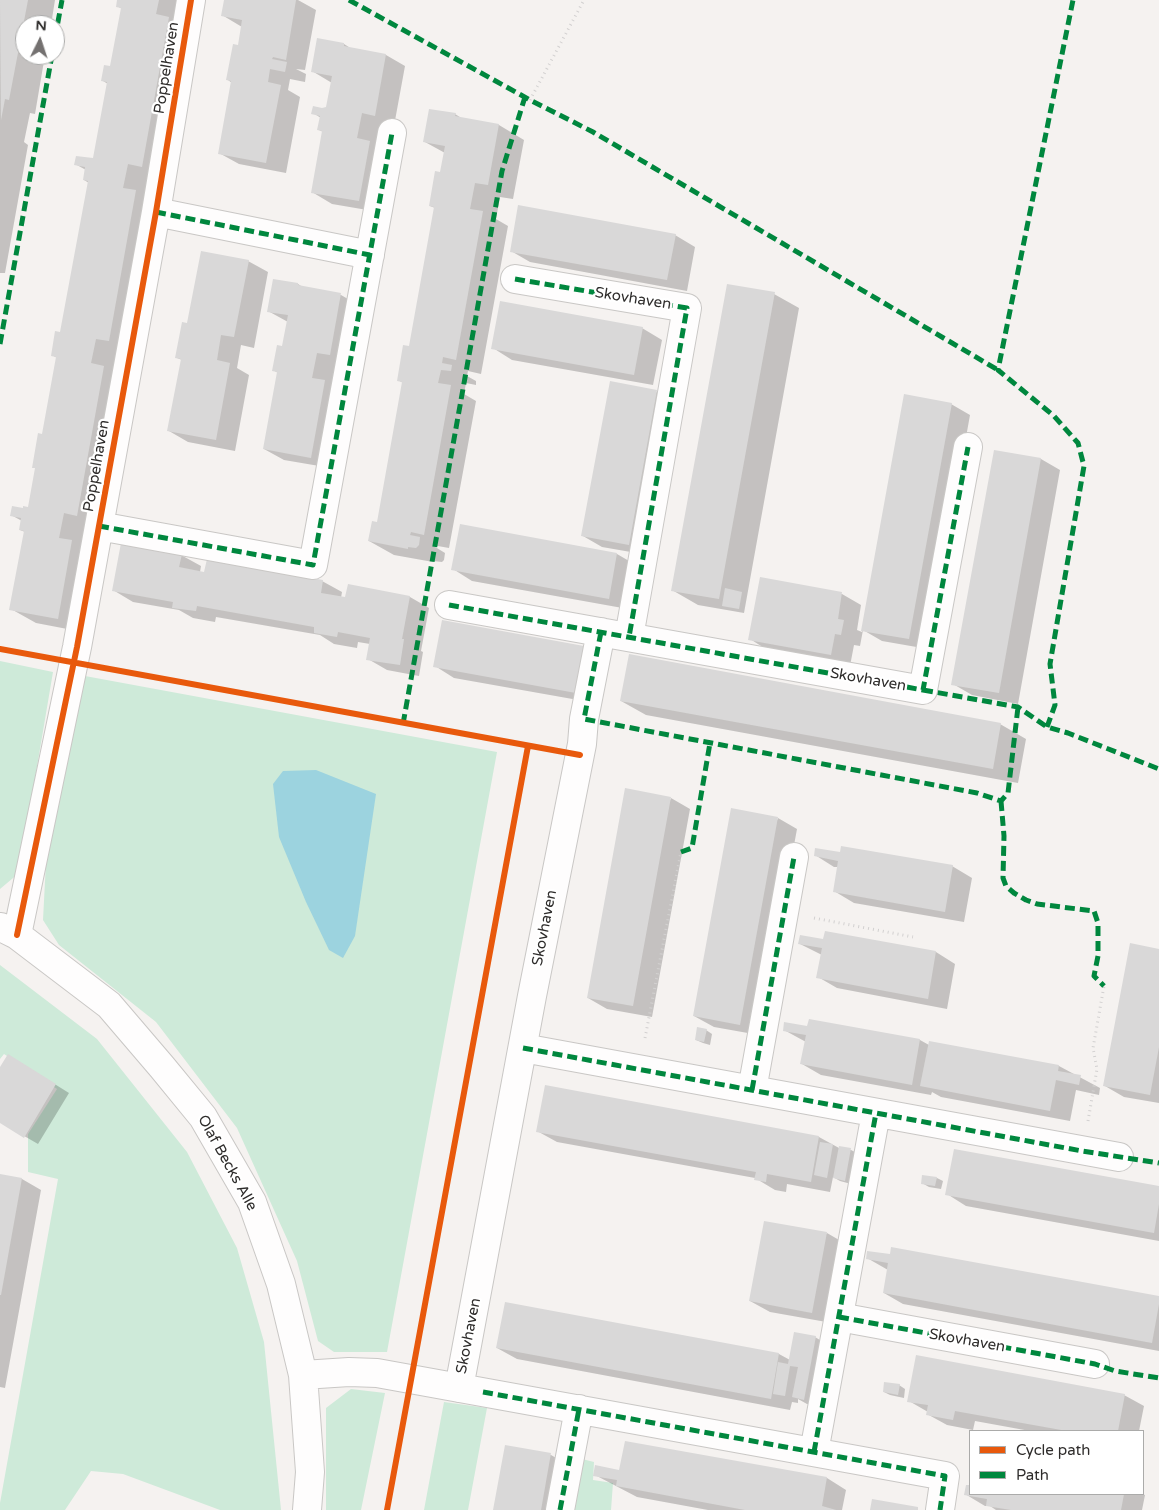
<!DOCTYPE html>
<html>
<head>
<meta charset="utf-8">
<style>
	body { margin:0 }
	#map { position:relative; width:1159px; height:1510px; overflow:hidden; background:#f5f2f0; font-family:"Varela Round",sans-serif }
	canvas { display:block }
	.legend { position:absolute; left:969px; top:1430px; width:175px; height:65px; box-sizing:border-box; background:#fff; border:1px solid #ababaa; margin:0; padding:6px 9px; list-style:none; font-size:15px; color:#2e2c2b }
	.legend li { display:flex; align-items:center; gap:10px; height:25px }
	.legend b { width:25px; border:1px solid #ababaa }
	.north { position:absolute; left:15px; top:15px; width:50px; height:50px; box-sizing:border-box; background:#fff; border:1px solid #ababaa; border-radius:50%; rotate:4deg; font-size:14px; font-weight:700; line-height:20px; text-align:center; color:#2e2c2b }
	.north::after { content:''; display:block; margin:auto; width:18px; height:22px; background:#747170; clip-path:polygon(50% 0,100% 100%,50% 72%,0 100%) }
</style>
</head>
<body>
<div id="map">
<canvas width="1159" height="1510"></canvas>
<ul class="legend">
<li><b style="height:6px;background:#e8590c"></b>Cycle path</li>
<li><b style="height:6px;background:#00873e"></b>Path</li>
</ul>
<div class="north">N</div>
</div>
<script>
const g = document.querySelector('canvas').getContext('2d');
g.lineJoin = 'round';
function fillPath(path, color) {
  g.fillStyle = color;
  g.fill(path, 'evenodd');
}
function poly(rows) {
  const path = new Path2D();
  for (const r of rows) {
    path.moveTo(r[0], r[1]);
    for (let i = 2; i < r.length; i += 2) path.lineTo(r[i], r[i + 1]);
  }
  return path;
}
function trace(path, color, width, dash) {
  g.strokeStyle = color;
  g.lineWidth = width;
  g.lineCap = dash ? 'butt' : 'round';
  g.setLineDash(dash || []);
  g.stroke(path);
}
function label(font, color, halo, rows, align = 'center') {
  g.font = font + ' "Varela Round",sans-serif';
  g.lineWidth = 4.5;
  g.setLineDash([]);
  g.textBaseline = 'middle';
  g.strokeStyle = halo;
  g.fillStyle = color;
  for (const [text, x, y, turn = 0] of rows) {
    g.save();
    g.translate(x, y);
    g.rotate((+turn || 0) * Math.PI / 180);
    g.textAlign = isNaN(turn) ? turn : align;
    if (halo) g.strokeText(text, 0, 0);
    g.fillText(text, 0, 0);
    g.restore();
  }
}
fillPath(poly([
	[0,661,53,672,19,873,0,889],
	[85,676,497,752,387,1352,334,1352,318,1341,297,1261,237,1128,156,1022,59,945,43,920,46,862],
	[0,965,97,1039,187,1152,237,1248,264,1342,281,1510,220,1510,123,1474,91,1471,65,1510,0,1510,0,1503,58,1179,28,1172,28,1134,57,1089,4,1054,0,1059],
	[351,1389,385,1393,361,1510,326,1510,326,1408],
	[444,1402,487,1408,468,1510,424,1510],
	[578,1458,594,1462,593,1480,613,1483,611,1510,568,1510]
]), '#ceead9');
fillPath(poly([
	[316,770,376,794,355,936,343,958,329,950,306,902,279,837,273,784,283,771]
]), '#9cd3df');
fillPath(poly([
	[0,0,55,0,51,25,25,25,25,55,45,55,35,114,30,113,24,142,28,145,5,273,0,273,0,275],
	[118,0,200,0,83,632,36,623,11,609,25,532,20,530,22,521,11,515,29,508,57,358,52,355,61,334,89,183,84,180,86,170,75,164,94,159,108,84,103,81,111,67,122,9,117,6],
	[225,0,298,0,316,10,305,70,296,69,306,74,305,82,290,79,288,90,300,97,286,173,239,164,219,153,232,83,228,80,239,46,242,27,222,15],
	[344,44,352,49,386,55,405,66,394,126,381,124,377,146,379,212,332,204,312,192,323,132,319,130,321,118,313,113,327,108,332,83,312,71],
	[455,114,463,119,499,125,524,140,513,199,500,197,496,219,508,226,481,374,468,371,467,376,476,381,476,385,466,383,464,394,476,401,449,548,432,545,445,553,444,560,442,562,433,561,433,562,394,555,369,541,378,523,403,383,398,380,410,348,435,208,430,206,441,173,445,153,425,142],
	[675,235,695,247,687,291,530,262,511,251],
	[248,261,268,272,254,348,241,345,237,368,249,375,235,451,188,442,169,431,182,360,177,358,188,325],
	[298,284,304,288,341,295,360,306,331,468,284,460,264,449,278,373,273,370,283,348,288,322,268,311],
	[774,294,799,308,744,613,698,605,672,590],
	[642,328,662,340,653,385,512,360,493,348],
	[657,391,676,402,648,555,602,547,583,536],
	[905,396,951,404,970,415,928,649,882,641,863,630,860,646,854,645,850,666,769,651,750,639,761,579,842,594,861,605,857,630,862,632],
	[995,451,1041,459,1060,470,1018,704,972,695,953,684],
	[461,525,617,554,636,565,628,609,472,581,453,569],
	[181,555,201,566,200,572,322,581,342,592,341,598,346,599,349,586,410,597,429,608,421,651,423,652,419,676,387,670,368,659,370,644,358,642,357,648,334,644,320,635,216,617,215,622,193,618,179,610,133,602,113,590],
	[584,648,603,659,595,703,454,678,435,666],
	[621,701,1000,724,1026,739,1018,783,646,715],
	[671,798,690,809,652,1017,607,1009,588,998],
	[778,818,797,829,759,1035,714,1027,694,1016],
	[815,855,952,866,972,878,964,922,854,903,834,891,839,867,834,867],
	[826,933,936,952,955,964,947,1009,837,988,818,977,822,955,800,944,824,941],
	[1159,950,1159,1103,1124,1097,1105,1086],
	[810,1020,920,1040,929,1045,930,1042,1059,1066,1100,1088,1099,1095,1076,1090,1070,1121,941,1097,932,1092,931,1095,821,1075,802,1064,806,1042,784,1030,808,1028],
	[706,1030,712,1034,710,1045,703,1043,696,1040],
	[21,1063,69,1093,38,1144,0,1122,0,1069],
	[546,1087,819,1137,839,1148,851,1150,857,1153,851,1184,840,1181,833,1177,830,1192,787,1184,786,1192,775,1190,755,1178,557,1142,537,1131],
	[0,1175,22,1179,41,1190,5,1388,0,1387],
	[937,1178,943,1181,941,1189,929,1187,922,1183],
	[1159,1188,1159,1241,966,1206,947,1194],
	[827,1233,846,1244,832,1323,770,1312,750,1301],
	[867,1258,1159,1297,1159,1351,903,1304,884,1293,888,1270],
	[506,1304,779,1354,790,1360,815,1337,828,1345,817,1406,807,1404,798,1399,798,1403,792,1402,790,1410,517,1359,497,1348],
	[899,1385,905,1389,904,1398,890,1395,884,1392],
	[1124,1395,1144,1406,1139,1431,1030,1431,975,1421,973,1430,947,1425,927,1414,928,1412,909,1401],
	[506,1447,551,1455,570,1466,562,1510,494,1510],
	[595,1475,827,1478,846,1490,842,1510,708,1510,637,1497],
	[967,1486,970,1487,970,1494,1142,1494,1145,1495,1142,1510,996,1510,990,1506,985,1506,965,1494]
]), '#0003');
fillPath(poly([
	[0,0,28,0,9,100,5,99,1,120],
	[117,0,159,0,156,14,169,17,142,167,128,164,123,188,136,190,109,341,96,339,91,363,104,366,77,516,64,513,59,538,72,540,58,619,9,610,24,531,19,530,21,518,10,516,12,506,23,508,23,506,28,507,35,468,32,468,38,433,42,434,56,357,51,356,55,331,60,332,88,181,83,180,85,167,74,165,76,156,93,158,107,82,101,81,104,65,110,66,121,8,116,7],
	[224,0,296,0,286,60,273,57,272,59,287,62,285,72,270,69,268,82,281,85,266,163,218,154,231,81,226,80,233,44,238,45,242,20,221,16],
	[317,38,344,43,344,46,386,54,375,116,362,113,357,138,370,141,359,201,311,193,322,131,317,130,320,116,311,114,313,106,322,108,326,107,332,76,311,72],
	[429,109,456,113,455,116,499,124,488,185,475,183,470,209,483,211,456,360,443,357,442,363,452,365,451,371,441,370,438,383,451,385,424,535,411,532,410,535,420,537,419,545,416,548,408,547,408,549,368,541,372,521,377,522,402,382,397,381,403,345,409,346,434,207,429,206,435,171,440,172,445,146,423,142],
	[518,205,676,234,667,280,510,252],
	[201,251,249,260,234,337,221,335,217,360,230,363,216,440,167,431,181,359,175,358,182,322,187,323],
	[273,279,298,283,298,285,341,293,330,355,317,353,312,378,325,380,311,458,263,449,277,372,272,371,277,345,282,346,288,315,267,312],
	[727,284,775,292,719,599,671,591],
	[500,301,643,327,634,375,491,349],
	[610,381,657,390,629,545,581,536],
	[904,394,952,403,909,639,861,631],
	[994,450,1041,458,999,693,951,685],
	[460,524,617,553,609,599,451,570],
	[121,543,182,554,179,567,204,572,207,559,323,580,321,593,345,597,348,584,410,596,402,639,404,639,400,665,366,660,370,638,338,632,337,637,314,633,314,627,197,606,196,611,172,608,173,602,112,591],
	[760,577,842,592,838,619,844,620,841,635,835,634,831,655,748,640],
	[725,588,742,592,739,609,722,606],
	[442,620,584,646,576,693,433,667],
	[629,654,1001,723,993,769,620,701],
	[625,788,671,797,633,1006,587,998],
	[731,808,778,817,740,1025,693,1016],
	[841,846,953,865,945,912,833,892,838,861,814,856,815,848,840,852],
	[825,931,936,951,928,999,816,978,822,948,798,944,800,935,823,939],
	[1130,943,1159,949,1159,1047,1150,1095,1103,1086],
	[809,1019,920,1039,912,1085,800,1064,806,1035,783,1031,784,1022,807,1026],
	[697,1027,707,1029,704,1042,695,1040],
	[929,1041,1059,1065,1058,1071,1081,1075,1079,1085,1056,1080,1050,1111,920,1086],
	[8,1054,56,1084,24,1138,0,1123,0,1067],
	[545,1085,819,1136,811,1182,767,1174,766,1182,754,1180,756,1172,536,1132],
	[820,1142,833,1144,827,1178,814,1175],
	[839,1146,851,1148,845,1181,833,1178],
	[954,1149,1159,1186,1159,1204,1154,1233,945,1195],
	[0,1174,22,1178,1,1295,0,1295],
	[922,1175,937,1177,935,1186,921,1184],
	[764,1221,827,1232,812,1313,749,1301],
	[891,1247,1159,1296,1159,1304,1152,1343,883,1293,888,1263,866,1259,867,1251,890,1254],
	[505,1302,779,1353,771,1399,496,1348],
	[794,1332,816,1336,804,1400,792,1397,798,1367,790,1366,785,1396,773,1394,778,1362,788,1364],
	[916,1355,1125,1394,1118,1431,1067,1431,955,1411,953,1420,926,1415,928,1405,907,1402],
	[884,1382,900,1384,898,1395,883,1392],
	[625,1441,827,1477,822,1506,836,1510,745,1510,616,1486,617,1480,593,1476,595,1465,619,1470],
	[505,1445,551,1453,541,1510,493,1510],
	[966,1485,970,1485,970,1494,1124,1494,1121,1510,1011,1510,986,1506,987,1499,964,1495],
	[872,1499,918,1507,918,1510,870,1510]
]), '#d9d8d8');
const street = poly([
	[156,212,370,255],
	[515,279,687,308,629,637],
	[99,526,313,565,392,133],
	[449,605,923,690,968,447],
	[1,927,17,935,109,1005,162,1067,203,1117,252,1202,281,1284,303,1375,310,1472,307,1510],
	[17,935,77,647,156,212,191,0],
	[523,1048,1119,1157],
	[752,1090,794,857],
	[839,1317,1095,1364],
	[303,1375,349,1372,377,1373,945,1476,940,1510],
	[459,1388,532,996,582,744,584,719,601,632],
	[814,1452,876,1113],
	[560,1510,579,1409]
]);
trace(street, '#c9c7c5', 30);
trace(poly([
	[530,100,584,0],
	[814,918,913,937],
	[645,1038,681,852],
	[1088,1121,1097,1069,1093,1048,1104,986]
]), '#d2d0d0', 3, [1, 4]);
trace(street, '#fefdfd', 28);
trace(poly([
	[349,0,530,100,593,132,998,370],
	[55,38,62,0],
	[156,212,370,255],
	[515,279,687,308,629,637],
	[0,344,52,55],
	[99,526,313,565,392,133],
	[449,605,923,690,968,447],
	[601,632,584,719,977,793,1001,801,1008,793,1018,707],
	[923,690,1018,707,1047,727,1068,733,1159,769],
	[403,724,502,171,525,97],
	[1047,727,1055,705,1050,664,1084,466,1078,443,1054,416,998,370,1073,0],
	[1001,801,1004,836,1003,878,1006,886,1014,893,1026,900,1037,904,1094,911,1098,923,1098,956,1094,976,1104,986],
	[681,852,692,848,710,743],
	[523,1048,1082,1151,1159,1163],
	[752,1090,794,857],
	[839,1317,1095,1364,1115,1371,1159,1378],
	[483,1392,945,1476,940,1510],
	[814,1452,876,1113],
	[560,1510,579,1409]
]), '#00873e', 5, [10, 5]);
trace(poly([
	[0,649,580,755],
	[17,935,77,647,156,212,191,0],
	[387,1510,528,746]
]), '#e8590c', 6);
label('15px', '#2e2c2b', '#fff', [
	["Poppelhaven",167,68,-81],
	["Skovhaven",633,299,9],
	["Poppelhaven",97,466,-80],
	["Skovhaven",868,680,10],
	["Skovhaven",545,928,-79],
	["Olaf Becks Alle",227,1163,61],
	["Skovhaven",469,1336,-79],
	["Skovhaven",967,1341,10]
]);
</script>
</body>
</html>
